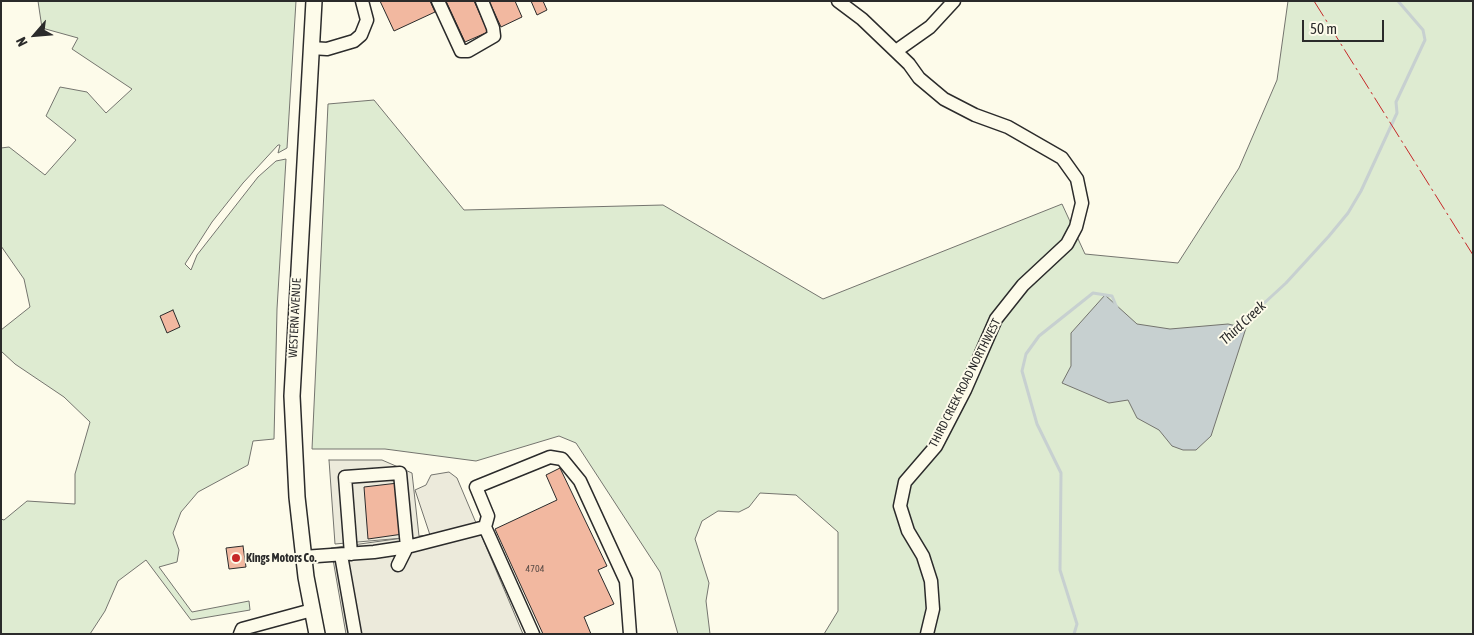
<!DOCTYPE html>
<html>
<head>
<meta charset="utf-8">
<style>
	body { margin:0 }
	#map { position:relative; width:1474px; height:635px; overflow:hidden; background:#fdfbea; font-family:"Asap Condensed",sans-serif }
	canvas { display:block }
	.frame { position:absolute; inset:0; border:2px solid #2b2b2b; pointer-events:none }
	.north { position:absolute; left:10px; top:10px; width:50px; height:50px; -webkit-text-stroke:4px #fdfbea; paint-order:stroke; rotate:243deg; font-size:14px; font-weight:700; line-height:20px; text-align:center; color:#2b2b2b }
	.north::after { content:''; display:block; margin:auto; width:18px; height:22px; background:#2b2b2b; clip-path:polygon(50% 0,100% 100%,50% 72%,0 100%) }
	.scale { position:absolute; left:1302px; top:20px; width:82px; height:22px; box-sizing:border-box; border:2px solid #2b2b2b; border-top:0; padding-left:6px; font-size:15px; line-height:18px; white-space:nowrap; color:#2b2b2b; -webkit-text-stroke:4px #fdfbea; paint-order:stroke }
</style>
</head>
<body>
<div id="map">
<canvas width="1474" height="635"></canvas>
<div class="frame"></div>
<div class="north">N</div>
<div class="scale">50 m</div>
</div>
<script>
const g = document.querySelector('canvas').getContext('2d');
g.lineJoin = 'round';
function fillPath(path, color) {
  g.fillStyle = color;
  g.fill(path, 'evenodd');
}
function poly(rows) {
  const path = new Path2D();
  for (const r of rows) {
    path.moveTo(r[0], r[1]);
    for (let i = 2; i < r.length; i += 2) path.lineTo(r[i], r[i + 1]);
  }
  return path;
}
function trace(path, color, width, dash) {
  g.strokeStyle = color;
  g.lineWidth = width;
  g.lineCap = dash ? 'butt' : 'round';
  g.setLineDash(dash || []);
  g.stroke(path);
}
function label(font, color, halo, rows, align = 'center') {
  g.font = font + ' "Asap Condensed",sans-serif';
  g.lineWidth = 4;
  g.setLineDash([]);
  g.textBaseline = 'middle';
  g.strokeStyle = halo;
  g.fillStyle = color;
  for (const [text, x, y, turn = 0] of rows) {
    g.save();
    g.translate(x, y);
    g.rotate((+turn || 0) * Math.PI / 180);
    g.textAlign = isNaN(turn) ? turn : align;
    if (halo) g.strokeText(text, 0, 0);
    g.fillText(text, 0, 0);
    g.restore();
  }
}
const green = poly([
	[38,1,296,1,287,148,278,153,280,145,278,145,243,183,212,222,185,264,191,270,197,255,258,177,276,161,286,159,277,309,274,439,253,441,248,465,198,492,181,512,173,533,179,550,177,562,159,567,192,612,249,601,250,610,191,620,146,560,118,581,105,611,90,634,1,634,1,519,4,520,27,501,75,504,75,474,90,422,64,397,15,364,1,351,1,330,30,307,24,279,1,246,1,148,9,147,45,175,76,140,46,116,60,87,87,92,106,113,132,89,72,49,78,38,42,28,38,1],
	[1288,1,1473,1,1473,634,824,634,838,611,838,532,796,495,760,493,749,507,739,512,718,511,702,521,695,539,709,583,706,601,710,634,678,634,660,572,576,443,559,436,476,461,385,449,312,449,328,104,374,100,464,210,663,205,823,299,1062,204,1085,254,1178,263,1239,168,1277,80,1288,1]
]);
fillPath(green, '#deebd1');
trace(green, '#74746e', 1);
const parking = poly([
	[329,460,382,460,412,473,419,536,430,535,415,490,426,485,431,475,449,472,457,478,523,634,346,634,331,548,403,538,335,544,329,460]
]);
fillPath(parking, '#eceadb');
trace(parking, '#74746e', 1);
const water = poly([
	[1105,295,1137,324,1170,329,1228,324,1246,328,1211,436,1196,450,1183,450,1172,446,1159,430,1137,418,1128,400,1109,403,1062,383,1071,366,1071,333,1105,295]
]);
fillPath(water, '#c7d0d0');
trace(water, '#74746e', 1);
trace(poly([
	[1236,329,1286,283,1329,236,1348,213,1361,191,1397,113,1396,102,1425,40,1423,30,1398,1],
	[1074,634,1077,624,1060,570,1061,473,1037,424,1022,371,1026,354,1039,336,1093,293,1112,296,1117,308]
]), '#c7d0d0', 3);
const building = poly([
	[380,1,430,1,435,12,394,31,380,1],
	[446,1,474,1,488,32,465,42,446,1],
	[489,1,515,1,522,17,501,27,489,1],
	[531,1,543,1,547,10,537,15,531,1],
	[173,310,180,327,167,333,160,316,173,310],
	[560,468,607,566,598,570,614,604,584,617,591,634,543,634,495,529,557,500,546,475,560,468],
	[398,483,403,534,368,539,364,487,398,483],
	[243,546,246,567,229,569,226,548,243,546]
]);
fillPath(building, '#f2b8a0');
trace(building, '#2b2b2b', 1);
const minor = poly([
	[438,1,461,51,468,51,494,36,493,28,482,1],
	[838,1,862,19,909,64,919,78,944,99,975,115,1008,127,1062,158,1077,179,1082,203,1076,227,1067,244,1023,285,996,319,965,390,936,446,905,482,900,506,908,531,923,556,931,581,933,609,927,634],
	[311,48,327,49,354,41,361,35,367,20,362,1],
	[896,51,930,27,954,1],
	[485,527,488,516,476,487,550,457,562,459,580,481,626,581,630,634],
	[351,554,345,477,400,473,407,547,398,565],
	[341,555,355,634],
	[303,557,374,552,407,547,485,527,533,634],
	[240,634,242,629,312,610]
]);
const major = poly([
	[314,1,292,396,297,497,306,577,317,634]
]);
trace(minor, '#2b2b2b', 15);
trace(major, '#2b2b2b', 18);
trace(minor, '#fdfbea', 12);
trace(major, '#fdfbea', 15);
trace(poly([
	[1314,1,1473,255]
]), '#c62828', 1, [18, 4, 2.5, 4]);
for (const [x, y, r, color] of [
	[236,558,5,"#c62828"]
]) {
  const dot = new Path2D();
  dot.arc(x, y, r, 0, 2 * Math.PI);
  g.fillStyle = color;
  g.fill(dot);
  trace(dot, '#fdfbea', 2);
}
label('10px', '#5d4e48', null, [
	["4704",535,569]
]);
label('12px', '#2b2b2b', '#fdfbea', [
	["WESTERN AVENUE",295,318,-87],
	["THIRD CREEK ROAD NORTHWEST",965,383,-63]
]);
label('bold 12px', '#2b2b2b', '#fdfbea', [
	["Kings Motors Co.",246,558]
], 'left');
label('italic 14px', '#2b2b2b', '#fdfbea', [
	["Third Creek",1243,323,-43]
]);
</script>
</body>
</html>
